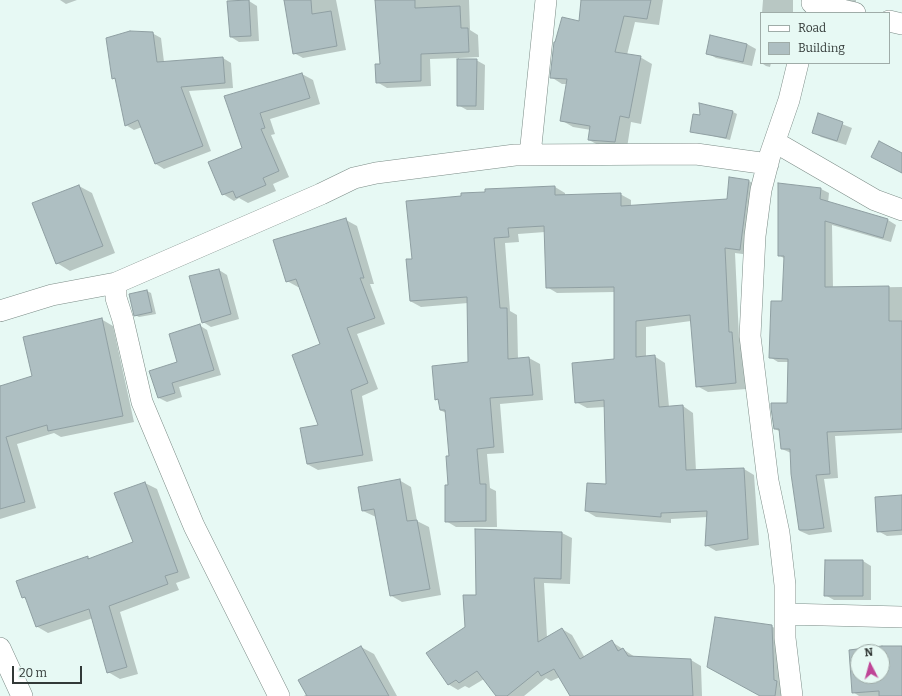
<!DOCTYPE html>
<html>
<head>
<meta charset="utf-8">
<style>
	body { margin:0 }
	#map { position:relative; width:902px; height:696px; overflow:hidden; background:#e7f9f4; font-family:Bitter,serif }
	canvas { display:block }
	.legend { position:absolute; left:760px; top:12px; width:130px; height:52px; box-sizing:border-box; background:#e7f9f4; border:1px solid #9faca8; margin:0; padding:5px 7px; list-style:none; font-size:12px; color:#323937 }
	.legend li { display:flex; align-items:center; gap:8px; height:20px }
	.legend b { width:20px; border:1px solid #9faca8 }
	.north { position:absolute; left:850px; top:644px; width:40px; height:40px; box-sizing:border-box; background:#e7f9f4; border:1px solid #9faca8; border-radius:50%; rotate:354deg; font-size:11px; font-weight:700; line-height:16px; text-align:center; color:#323937 }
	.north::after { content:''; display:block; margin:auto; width:14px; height:18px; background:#bf4597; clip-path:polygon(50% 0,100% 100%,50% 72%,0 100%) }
	.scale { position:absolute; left:12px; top:666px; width:70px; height:18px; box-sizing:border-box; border:2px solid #323937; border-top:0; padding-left:5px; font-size:12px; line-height:14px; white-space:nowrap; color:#323937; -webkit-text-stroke:3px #e7f9f4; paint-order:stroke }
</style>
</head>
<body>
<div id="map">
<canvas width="902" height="696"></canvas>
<ul class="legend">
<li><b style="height:5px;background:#fff"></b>Road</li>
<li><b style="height:11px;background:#aebfc2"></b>Building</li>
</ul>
<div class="north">N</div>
<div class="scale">20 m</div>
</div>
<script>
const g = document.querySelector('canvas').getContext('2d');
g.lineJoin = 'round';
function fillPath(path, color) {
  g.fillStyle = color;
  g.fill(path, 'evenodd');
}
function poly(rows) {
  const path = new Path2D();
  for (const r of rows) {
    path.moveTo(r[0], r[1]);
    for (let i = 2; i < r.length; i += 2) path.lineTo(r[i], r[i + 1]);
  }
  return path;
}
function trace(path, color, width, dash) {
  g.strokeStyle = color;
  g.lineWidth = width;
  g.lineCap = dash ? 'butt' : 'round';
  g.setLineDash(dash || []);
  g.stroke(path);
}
fillPath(poly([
	[60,0,77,0,66,4],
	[284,0,336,0,346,50,303,58,294,53],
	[376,0,469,0,470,30,478,35,479,57,459,58,459,60,476,60,485,65,484,110,467,110,458,105,458,58,430,59,431,86,387,88,377,82,381,65],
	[582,0,663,0,659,25,635,22,627,55,640,57,652,64,641,124,631,122,627,148,600,146,589,140,591,130,573,127,561,120,567,84,562,84,551,77,580,22],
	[763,0,793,0,793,13,762,13],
	[843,0,856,0,856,3],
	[249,1,257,6,259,41,239,42,231,37],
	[152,33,161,38,164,62,223,58,231,63,233,88,189,91,211,151,164,169,156,164,142,127,134,130,126,125,117,81,113,78],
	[761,35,761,63,771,63,770,67,766,66,760,62],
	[711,37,747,44,756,49,752,66,716,58,707,53],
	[302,74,313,80,320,104,270,119,275,134,271,135,289,177,273,184,276,191,248,203,239,198,234,201,223,194,244,148,226,97],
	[733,112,737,114,730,140,691,131,701,116],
	[819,115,852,128,846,145,821,137,813,132],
	[749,181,759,187,750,255,735,253,739,337,742,339,746,389,708,392,697,386,691,321,646,327,646,357,654,356,665,363,669,407,683,406,693,413,696,471,744,469,754,475,759,545,716,551,706,545,708,517,671,519,671,523,596,517,586,511,607,485,605,407,587,408,576,402,615,360,615,292,557,293,547,287,545,232,518,234,519,242,505,243,510,311,517,315,518,359,529,358,540,364,543,400,500,404,504,453,487,454,490,488,496,491,497,527,456,527,446,521,450,457,446,413,440,410,440,401,436,399,469,363,468,303,421,307,410,301,413,259,555,187,565,193,565,195,620,194,631,200,631,207,728,199],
	[79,186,92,193,115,253,70,271,57,263],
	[821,189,829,193,828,203,888,220,896,225,891,242,832,225,833,288,902,287,902,433,835,436,838,478,824,479,832,532,809,535,800,531,791,453,782,449,781,432,775,429,788,404,789,362,778,362,770,357,783,303,785,259,779,255],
	[346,220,357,226,374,284,370,284,385,324,357,334,378,389,362,396,373,461,318,470,307,464,319,426,322,344,300,287,298,287,287,281],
	[219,270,227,275,239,319,211,327,203,322],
	[147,291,151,293,156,314,139,317,135,315],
	[101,319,113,326,134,422,61,437,54,433,17,444,36,508,0,519,0,385,2,386,33,377],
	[199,325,207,330,221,375,179,387,182,397,167,402,159,398],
	[399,480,411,487,417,521,429,527,441,595,402,602,390,595,376,517,363,511],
	[145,483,157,489,190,578,176,583,179,590,120,612,138,674,120,679,108,672,93,618,48,633,36,626,27,600,23,597,87,557,90,559,134,542],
	[902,496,902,535,887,536,878,531],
	[562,533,572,538,570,584,544,583,547,638,562,629,572,635,585,658,612,642,635,657,691,660,701,666,702,696,571,696,560,677,551,681,546,678,524,696,497,696,484,679,469,688,465,686,458,690,448,684,477,596],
	[863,561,871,566,871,600,834,600,825,595],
	[771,626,780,631,783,696,761,696],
	[361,647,374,654,397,696,304,696],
	[902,647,902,696,859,696,853,692,850,650],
	[858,652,882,652,882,676,858,676]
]), '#0003');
const building = poly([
	[249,0,251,36,230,37,227,1,249,0],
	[284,0,311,0,312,14,331,11,337,46,293,54,284,0],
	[375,0,415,0,415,8,460,6,461,28,468,28,469,52,421,54,421,81,376,83,375,64,380,64,375,0],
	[581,0,651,0,647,19,624,16,615,52,641,56,629,118,620,116,615,142,588,140,590,126,560,121,567,79,550,78,554,42,555,42,562,17,579,21,581,0],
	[130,31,153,32,157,62,223,57,225,83,181,87,203,146,155,164,138,120,125,126,115,78,112,79,106,38,130,31],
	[710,35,747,44,743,62,706,54,710,35],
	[457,59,477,59,476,106,457,106,457,59],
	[302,73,310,98,260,113,265,128,261,129,279,171,263,178,266,185,236,198,233,191,222,195,208,162,242,148,224,96,302,73],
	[699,103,733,111,726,138,690,132,693,114,700,115,699,103],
	[818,113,843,122,837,141,812,133,818,113],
	[879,141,902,153,902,173,871,157,879,141],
	[729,177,749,180,740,250,725,248,729,332,732,332,736,383,696,387,690,315,636,321,636,357,655,355,659,407,683,405,686,470,744,468,748,539,705,546,707,511,661,513,661,517,585,511,587,483,606,484,604,400,575,403,572,363,614,359,614,287,546,288,544,226,508,228,509,237,494,238,500,308,507,308,508,359,529,357,533,395,490,398,494,447,477,449,480,484,486,484,486,521,445,522,445,485,448,485,446,456,449,456,445,410,440,410,438,399,435,400,432,366,468,362,467,297,410,301,406,259,412,259,406,201,461,196,461,193,485,192,485,189,555,186,555,195,621,193,621,206,727,199,729,177],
	[778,183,821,188,820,199,888,219,883,238,825,221,825,287,889,286,889,321,902,321,902,429,827,432,830,474,816,475,824,528,808,530,799,530,791,474,790,449,781,449,779,429,774,429,771,408,771,403,787,403,788,359,769,358,771,301,782,301,784,256,778,256,778,183],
	[79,185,103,246,56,264,32,203,79,185],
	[346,218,364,278,360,278,375,318,347,328,368,383,351,390,363,455,307,464,300,428,318,425,292,355,320,344,296,279,286,282,273,240,346,218],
	[219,269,231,314,202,323,189,276,219,269],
	[147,290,152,312,134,316,129,294,147,290],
	[102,318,123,416,48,431,47,425,6,437,25,502,0,509,0,386,32,376,23,337,102,318],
	[200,324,214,370,172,383,175,393,158,398,149,371,177,362,169,334,200,324],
	[400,479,407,521,417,520,430,589,390,596,374,509,362,511,358,487,400,479],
	[145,482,178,572,165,576,168,584,109,606,127,667,107,673,89,609,36,627,25,597,22,598,16,581,88,556,88,559,133,542,114,493,145,482],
	[902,495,902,530,877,532,875,497,902,495],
	[475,529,562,532,561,579,534,578,538,642,562,628,580,659,612,640,618,651,623,648,628,656,691,659,693,696,570,696,554,669,541,676,538,671,507,696,496,696,477,671,459,683,456,680,448,685,426,653,465,627,463,595,476,595,475,529],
	[825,560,863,560,863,596,824,596,825,560],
	[715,617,772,625,774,680,777,681,775,696,760,696,707,667,715,617],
	[361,646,389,696,307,696,298,680,361,646],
	[882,646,902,646,902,696,879,696,879,691,852,693,849,650,882,646],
	[858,652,882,652,882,676,858,676,858,652]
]);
fillPath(building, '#aebfc2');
trace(building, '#8f9fa2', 1);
const minor = poly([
	[812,3,855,13],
	[889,21,902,24],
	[775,142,875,200,902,210],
	[530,155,546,0],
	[116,283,116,298,123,320,142,402,194,526,279,696],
	[0,311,52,295,116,283,321,194,354,178,376,173,515,155,696,154,768,164],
	[785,614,902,617],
	[0,648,22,696],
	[792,696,785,638,785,585,779,533,768,481,750,336,755,236,761,190,770,155,789,100,798,63]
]);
trace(minor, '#7c8c87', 22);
trace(minor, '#fff', 21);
</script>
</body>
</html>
